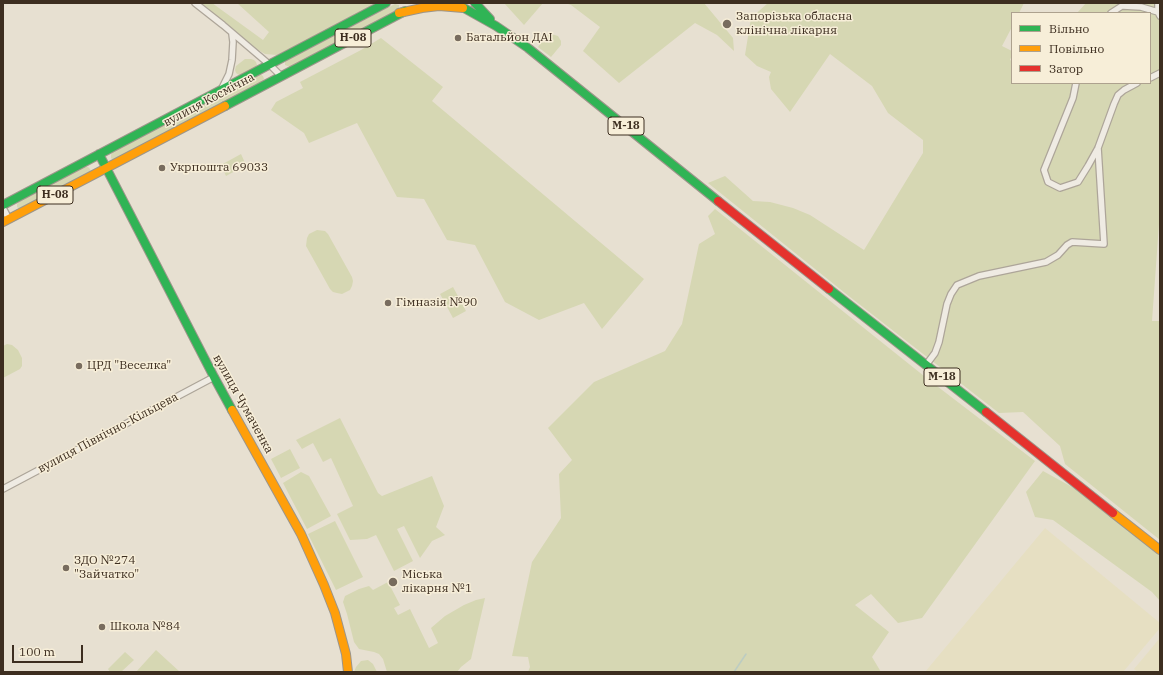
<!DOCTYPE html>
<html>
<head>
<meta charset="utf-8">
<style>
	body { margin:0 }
	#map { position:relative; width:1163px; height:675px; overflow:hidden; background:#e7e0d1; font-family:"IBM Plex Serif",serif }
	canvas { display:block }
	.frame { position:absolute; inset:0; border:4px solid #3d2e20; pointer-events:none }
	.legend { position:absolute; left:1011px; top:12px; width:140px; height:72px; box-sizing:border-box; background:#f7eed8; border:1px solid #ada18e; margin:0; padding:5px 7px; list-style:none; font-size:12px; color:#3d2e20 }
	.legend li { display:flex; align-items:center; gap:8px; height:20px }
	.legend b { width:20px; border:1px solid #ada18e }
	.scale { position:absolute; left:12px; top:645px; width:71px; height:18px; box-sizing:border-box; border:2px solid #3d2e20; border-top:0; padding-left:5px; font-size:12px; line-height:14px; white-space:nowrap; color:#3d2e20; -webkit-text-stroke:3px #f7eed8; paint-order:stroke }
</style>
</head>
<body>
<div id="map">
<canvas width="1163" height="675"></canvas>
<div class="frame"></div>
<ul class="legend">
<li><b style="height:5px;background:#30b455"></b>Вільно</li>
<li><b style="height:5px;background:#ff9f0a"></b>Повільно</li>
<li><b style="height:5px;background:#e5322d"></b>Затор</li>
</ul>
<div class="scale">100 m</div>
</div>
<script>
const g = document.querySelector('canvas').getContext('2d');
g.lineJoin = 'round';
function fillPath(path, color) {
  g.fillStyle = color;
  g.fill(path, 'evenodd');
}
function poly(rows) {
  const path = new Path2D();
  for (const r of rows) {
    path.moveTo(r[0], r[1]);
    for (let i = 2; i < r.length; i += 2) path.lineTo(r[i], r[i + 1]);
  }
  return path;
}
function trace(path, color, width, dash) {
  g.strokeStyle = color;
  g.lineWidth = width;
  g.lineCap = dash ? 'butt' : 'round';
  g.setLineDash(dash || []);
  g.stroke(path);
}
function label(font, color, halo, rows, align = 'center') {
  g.font = font + ' "IBM Plex Serif",serif';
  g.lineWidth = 3;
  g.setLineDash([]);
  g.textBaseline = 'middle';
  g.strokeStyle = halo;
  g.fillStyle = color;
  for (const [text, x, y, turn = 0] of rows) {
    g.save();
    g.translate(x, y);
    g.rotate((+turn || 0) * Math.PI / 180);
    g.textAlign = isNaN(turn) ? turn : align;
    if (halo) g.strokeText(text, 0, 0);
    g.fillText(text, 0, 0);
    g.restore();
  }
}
fillPath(poly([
	[1045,528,1160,623,1160,628,1123,672,925,672],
	[1160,638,1160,672,1138,672,1134,669]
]), '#e6dfc2');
fillPath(poly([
	[195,3,212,3,263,40,269,32,237,3,381,3,277,55,265,54,237,37],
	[504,3,543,3,524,25],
	[565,3,704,3,733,38,734,51,717,35,695,23,619,83,583,51,600,27,571,5],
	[768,3,1024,3,1019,13,1012,13,1012,27,1002,46,1012,51,1012,55,1010,60,1012,61,1012,83,1150,83,1150,13,1077,13,1086,3,1160,3,1160,210,1152,321,1160,321,1160,540,1065,464,1060,446,1023,412,999,413,850,297,708,183,725,176,753,201,770,202,793,208,810,215,864,250,923,153,923,140,888,113,872,86,830,54,790,112,771,89,769,77,771,72,757,66,745,55,751,18],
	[395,4,399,5,399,9,395,12,290,67,285,65,285,62,288,60],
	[551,34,558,36,561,41,561,45,551,57,538,47,547,35],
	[381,38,443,87,432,101,644,279,602,329,584,303,539,320,505,302,475,245,447,240,424,199,397,197,357,123,309,143,304,133,271,110,276,102,303,88,300,82,361,50],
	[245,59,251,59,254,60,256,62,257,65,255,68,242,75,239,75,236,73,235,70,236,66],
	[260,74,263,76,264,79,262,82,113,160,111,158,111,155,112,152],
	[241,154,246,165,226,176,221,165],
	[84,167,88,167,90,169,91,172,19,209,17,207,17,204,19,202],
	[715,209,929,380,1035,461,922,618,898,623,871,594,855,605,889,632,872,657,881,672,528,672,530,667,528,657,512,656,532,562,561,518,559,474,572,460,548,428,594,382,665,351,682,324,699,244,715,234,708,216],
	[317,230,325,231,328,234,352,277,353,281,352,286,350,290,342,294,337,293,333,292,330,289,306,246,307,238,309,234],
	[453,287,466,311,453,318,440,294],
	[7,344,12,345,18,350,22,358,22,366,20,369,3,378,3,346],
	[340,418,378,493,382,496,432,476,444,506,436,527,445,535,432,541,420,558,404,526,397,529,413,561,394,571,376,535,367,539,350,540,337,514,353,506,331,458,323,462,313,443,302,449,296,440],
	[290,449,300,468,281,478,271,459],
	[1043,471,1083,493,1160,555,1160,601,1152,592,1053,520,1035,517,1026,492],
	[301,472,309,476,331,516,307,529,283,483],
	[335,521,363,577,336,590,308,534],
	[388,582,400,605,394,608,398,615,410,609,429,648,438,643,431,628,445,616,464,605,476,600,485,598,471,659,461,667,457,672,387,672,383,659,379,654,374,652,359,649,354,642,347,614,343,602,345,596,359,589,369,586,373,590],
	[156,650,180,672,136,672],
	[125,652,134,660,121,672,110,672,108,669],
	[368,660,373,664,377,672,354,672,356,667,361,661]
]), '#d6d7b3');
trace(poly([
	[734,672,746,654]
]), '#bcccc2', 1.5);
const street = poly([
	[195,3,223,25,270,65,281,76],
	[1158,3,1158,12,1160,16],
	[1123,6,1141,7,1158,12],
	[1111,13,1125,4],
	[1150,78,1160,73],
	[1076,83,1073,98,1044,170,1048,182,1060,188,1078,182,1088,166,1098,148,1114,104,1118,95,1124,90,1137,83],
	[221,90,229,74,232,60,233,42,232,34],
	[3,208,9,219],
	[926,365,935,353,939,342,947,304,951,294,957,285,979,276,1046,262,1058,255,1067,245,1072,242,1104,244,1098,148],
	[3,489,214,377]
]);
const fast = poly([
	[455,3,496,26,528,48,718,201],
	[475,3,490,19],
	[225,106,405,11],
	[99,154,214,377,232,410],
	[3,205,386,3],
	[829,289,986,412]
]);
const slow = poly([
	[399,13,422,8,439,6,463,8],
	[3,222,225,106],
	[232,410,301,534,324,585,335,613,346,654,348,672],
	[1113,513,1160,550]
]);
const jam = poly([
	[718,201,829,289],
	[986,412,1113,513]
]);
trace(street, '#ada599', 8);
trace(fast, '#9c958a', 10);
trace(slow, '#9c958a', 10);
trace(jam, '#9c958a', 10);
trace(street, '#efebe3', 5.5);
trace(fast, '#30b455', 8);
trace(slow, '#ff9f0a', 8);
trace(jam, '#e5322d', 8);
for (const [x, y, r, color] of [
	[727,24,5,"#786c5e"],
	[458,38,4,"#786c5e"],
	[162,168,4,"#786c5e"],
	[388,303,4,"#786c5e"],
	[79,366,4,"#786c5e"],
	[66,568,4,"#786c5e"],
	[393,582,5,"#786c5e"],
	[102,627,4,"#786c5e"]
]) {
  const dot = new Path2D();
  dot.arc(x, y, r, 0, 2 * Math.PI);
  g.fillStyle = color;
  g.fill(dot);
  trace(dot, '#f7eed8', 1.5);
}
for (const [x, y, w] of [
	[353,38,36],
	[626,126,36],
	[55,195,36],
	[942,377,36]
]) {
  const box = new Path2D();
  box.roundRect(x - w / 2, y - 9, w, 18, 3);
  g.fillStyle = '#f7eed8';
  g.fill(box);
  trace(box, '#3d2e20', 1);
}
label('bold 11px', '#3d2e20', null, [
	["Н-08",353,38],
	["М-18",626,126],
	["Н-08",55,195],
	["М-18",942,377]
]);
label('12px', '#3d2e20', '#f7eed8', [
	["Запорізька обласна",736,17],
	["клінічна лікарня",736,31],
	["Батальйон ДАI",466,38],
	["Укрпошта 69033",170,168],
	["Гімназія №90",396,303],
	["ЦРД \"Веселка\"",87,366],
	["ЗДО №274",74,561],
	["\"Зайчатко\"",74,575],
	["Міська",402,575],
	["лікарня №1",402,589],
	["Школа №84",110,627]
], 'left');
label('12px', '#3d2e20', '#f7eed8', [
	["вулиця Космічна",209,100,-28],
	["вулиця Чумаченка",243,404,61],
	["вулиця Північно-Кільцева",108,433,-28]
]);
</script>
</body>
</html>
